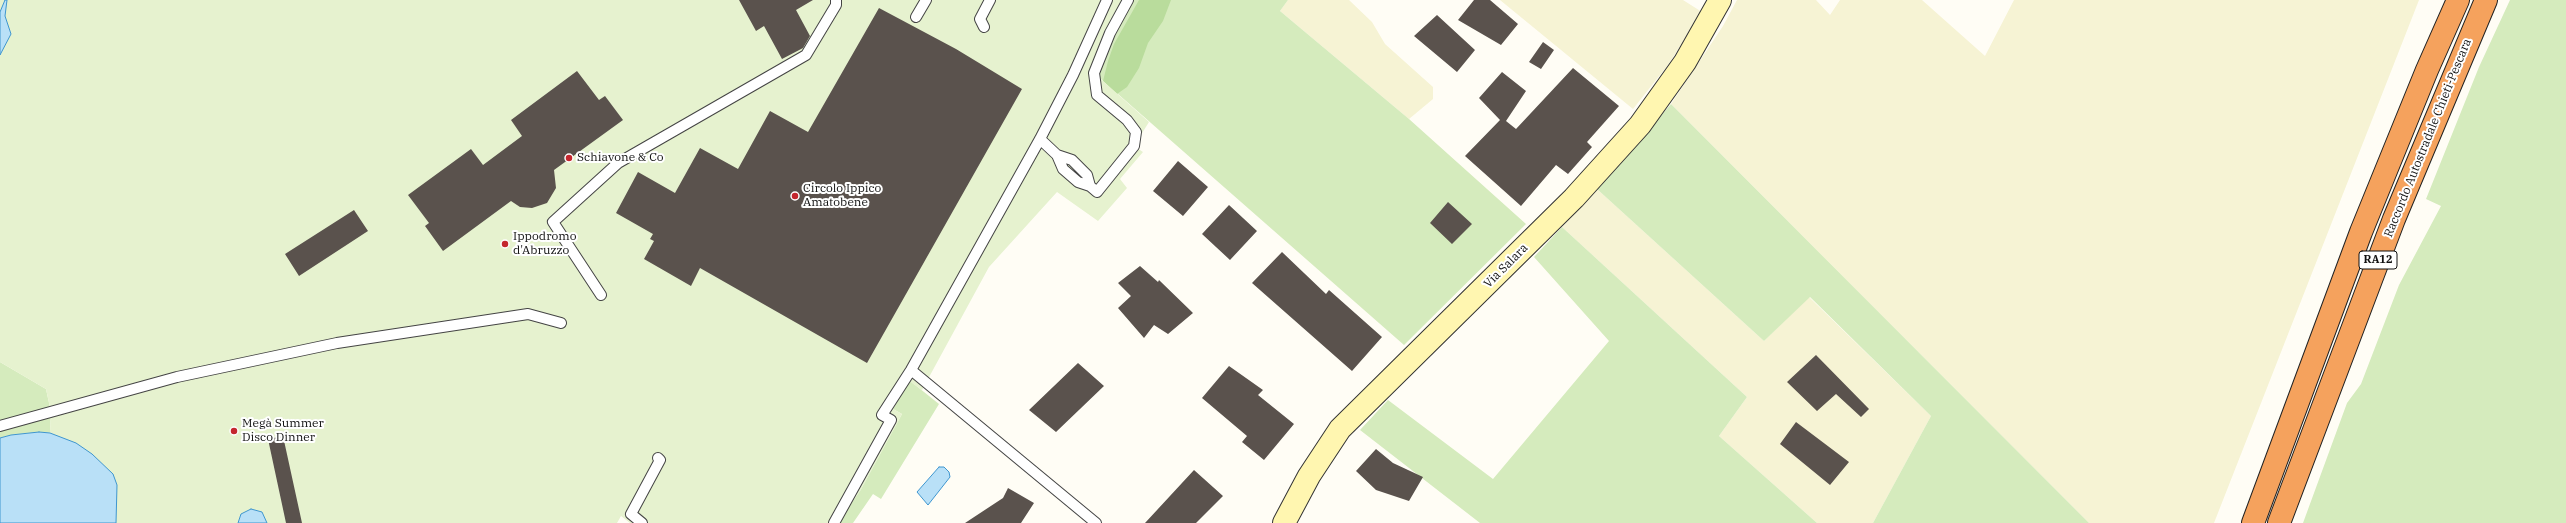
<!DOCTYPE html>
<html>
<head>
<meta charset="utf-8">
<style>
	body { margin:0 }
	canvas { display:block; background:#fffdf5 }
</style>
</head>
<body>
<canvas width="2566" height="523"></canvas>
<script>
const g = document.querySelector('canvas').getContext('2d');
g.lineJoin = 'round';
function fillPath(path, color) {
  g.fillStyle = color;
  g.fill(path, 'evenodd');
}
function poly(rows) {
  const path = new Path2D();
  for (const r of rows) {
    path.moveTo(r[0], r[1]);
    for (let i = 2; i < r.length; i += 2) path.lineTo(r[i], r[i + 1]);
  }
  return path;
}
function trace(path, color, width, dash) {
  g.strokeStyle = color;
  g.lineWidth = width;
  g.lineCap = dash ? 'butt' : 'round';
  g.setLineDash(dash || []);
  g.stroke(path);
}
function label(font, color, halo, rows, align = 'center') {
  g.font = font + ' "IBM Plex Serif",serif';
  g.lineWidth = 4;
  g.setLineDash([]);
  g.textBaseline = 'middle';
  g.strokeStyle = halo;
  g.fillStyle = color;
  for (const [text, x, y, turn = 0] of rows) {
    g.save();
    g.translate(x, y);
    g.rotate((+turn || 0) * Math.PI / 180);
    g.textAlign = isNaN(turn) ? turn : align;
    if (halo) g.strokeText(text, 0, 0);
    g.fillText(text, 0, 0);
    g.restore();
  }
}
fillPath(poly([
	[1288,0,1349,0,1372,22,1385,44,1433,87,1433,99,1409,119,1280,11],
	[1500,0,1683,0,1702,12,1668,65,1633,109],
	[1737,0,1816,0,1830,15,1840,0,1922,0,1985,56,2014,0,2419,0,2214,523,2089,523,1671,104,1723,26],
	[1597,189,1764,341,1809,297,1931,416,1873,523,1817,523,1719,436,1747,397,1562,227]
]), '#f6f3d4');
fillPath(poly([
	[1128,0,1288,0,1280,11,1409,119,1526,224,1404,345,1094,73],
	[2510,0,2566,0,2566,523,2303,523,2347,403,2361,384,2399,285,2441,206,2426,199,2479,67],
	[1671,104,2089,523,1873,523,1931,416,1810,297,1764,341,1597,189],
	[1562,227,1747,397,1719,436,1817,523,1480,523,1360,430,1388,400,1493,479,1609,341,1534,257],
	[0,362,46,389,51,412,50,433,11,435,0,438],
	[909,380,939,404,881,499,873,494,853,523,837,523,860,491,902,414,893,409]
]), '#d5ebbd');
fillPath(poly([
	[1139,0,1171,0,1163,21,1148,43,1139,68,1127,87,1117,94,1103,81,1108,61,1114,44]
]), '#b9dc9c');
fillPath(poly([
	[0,0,1128,0,1094,73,1149,122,1134,146,1143,152,1120,179,1127,188,1098,221,1057,192,989,267,922,390,909,381,893,409,902,414,860,491,837,523,630,523,621,516,617,523,0,523,0,438,25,433,50,432,51,412,46,389,0,362]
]), '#e6f2cf');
const water = poly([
	[5,0,7,0,5,16,11,34,0,55,0,12,5,0],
	[39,432,50,433,76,443,92,454,113,474,117,485,116,523,0,523,0,438,11,435,39,432],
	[939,467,944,467,949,472,950,477,928,505,917,492,939,467],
	[251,509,262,512,267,523,238,523,241,514,251,509]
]);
fillPath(water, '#b9e0f7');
trace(water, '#3f96cf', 1);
fillPath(poly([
	[739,0,813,0,796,10,810,36,803,48,782,59,764,26,756,31],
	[1474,0,1490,0,1518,24,1501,45,1458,20],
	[879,8,956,49,1022,89,867,363,700,268,691,286,644,259,654,241,650,239,653,234,616,213,638,172,675,193,700,148,738,169,770,111,808,132],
	[1437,15,1475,50,1457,72,1414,36],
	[1543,42,1554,50,1541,69,1529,62],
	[1573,68,1619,106,1587,142,1592,147,1568,174,1556,165,1521,206,1465,156,1500,120,1479,98,1502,72,1526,91,1506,121,1516,129],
	[577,71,599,100,605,96,623,120,554,170,556,188,547,203,532,208,520,207,511,201,443,251,425,226,429,223,408,195,471,149,483,165,522,136,511,120],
	[1178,161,1208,187,1183,216,1153,191],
	[1448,202,1472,224,1452,244,1430,223],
	[1229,205,1257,231,1230,260,1202,234],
	[354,210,368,231,299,276,285,254],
	[1282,252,1326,294,1329,290,1382,337,1352,371,1252,283],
	[1140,266,1158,282,1159,280,1193,313,1168,334,1154,325,1144,338,1118,308,1131,296,1118,283],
	[1816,355,1869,409,1861,417,1836,394,1817,411,1787,382],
	[1078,363,1104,386,1056,432,1029,410],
	[1229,366,1263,390,1258,395,1294,424,1264,460,1242,442,1247,436,1202,398],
	[1796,422,1849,462,1830,485,1780,444],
	[283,436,302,523,286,523,268,439],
	[1376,449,1393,463,1423,477,1409,501,1376,490,1356,471],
	[1194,470,1223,496,1196,523,1145,523],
	[1008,488,1034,503,1021,523,965,523,1003,498]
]), '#5a524d');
const lane = poly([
	[916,17,926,0],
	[984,27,980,19,990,0],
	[1040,139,1057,155,1063,169,1078,182,1090,186,1097,192,1134,146,1136,132,1127,120,1097,95,1094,73,1110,33,1128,0],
	[1057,155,1072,160,1087,175,1090,186],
	[601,295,553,222,618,163,806,55,836,5,836,0],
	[911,370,1096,523],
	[0,426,177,377,337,343,528,314,561,323],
	[642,523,631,514,660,460,658,458],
	[834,523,891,420,882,415,911,370,1040,139,1073,75,1107,0]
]);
const secondary = poly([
	[1284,523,1309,476,1340,429,1574,198,1640,125,1685,62,1720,0]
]);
const highway = poly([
	[2253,523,2361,232,2427,70,2458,0],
	[2279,523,2394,219,2486,0]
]);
trace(lane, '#444', 12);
trace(secondary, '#333', 24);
trace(highway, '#222', 24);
trace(lane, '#fff', 10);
trace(secondary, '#fff6b0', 22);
trace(highway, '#f5a25d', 22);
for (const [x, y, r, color] of [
	[569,158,4,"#c4262e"],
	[795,196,4,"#c4262e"],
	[505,244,4,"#c4262e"],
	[234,431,4,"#c4262e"]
]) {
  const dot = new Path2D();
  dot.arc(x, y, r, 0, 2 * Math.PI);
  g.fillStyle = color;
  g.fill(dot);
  trace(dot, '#fff', 1.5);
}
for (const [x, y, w] of [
	[2378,260,38]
]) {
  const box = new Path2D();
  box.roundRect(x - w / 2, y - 9, w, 18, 3);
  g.fillStyle = '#fff';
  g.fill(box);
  trace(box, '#111', 1);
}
label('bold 11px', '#111', null, [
	["RA12",2378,260]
]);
label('12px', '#111', '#fff', [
	["Raccordo Autostradale Chieti-Pescara",2428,138,-68],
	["Via Salara",1506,266,-45]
]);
label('12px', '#111', '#fff', [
	["Schiavone & Co",577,158],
	["Circolo Ippico",803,189],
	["Amatobene",803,203],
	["Ippodromo",513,237],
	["d'Abruzzo",513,251],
	["Megà Summer",242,424],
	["Disco Dinner",242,438]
], 'left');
</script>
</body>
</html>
